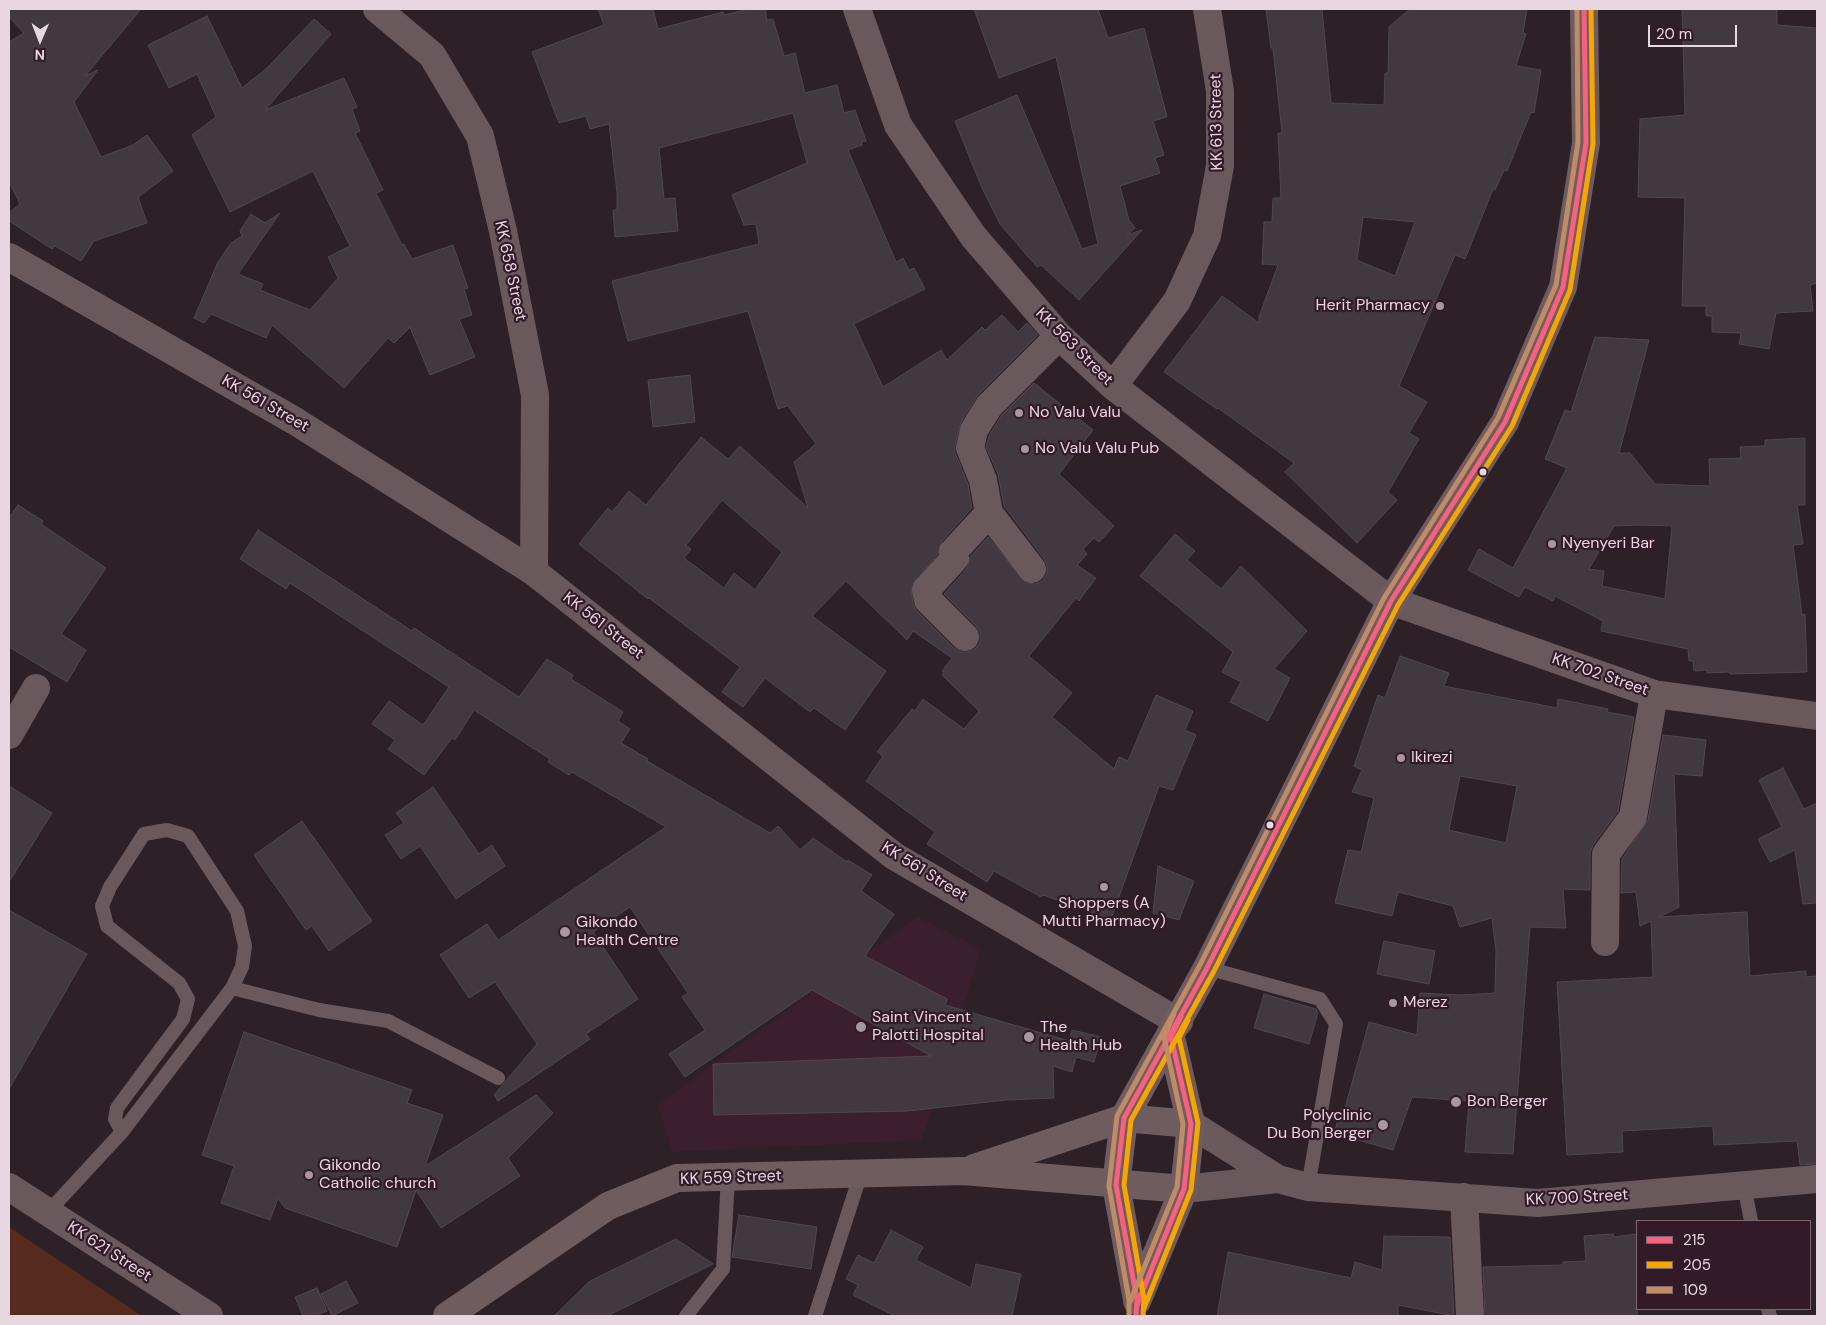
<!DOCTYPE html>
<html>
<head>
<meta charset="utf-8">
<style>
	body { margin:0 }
	#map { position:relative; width:1826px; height:1325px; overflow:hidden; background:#2d2027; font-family:"DM Sans",sans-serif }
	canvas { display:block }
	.frame { position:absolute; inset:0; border:10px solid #e8d7e0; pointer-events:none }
	.legend { position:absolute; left:1636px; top:1220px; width:175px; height:90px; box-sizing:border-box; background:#331a28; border:1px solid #7b6672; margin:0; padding:6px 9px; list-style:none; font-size:15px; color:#e8d7e0 }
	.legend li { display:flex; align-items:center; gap:10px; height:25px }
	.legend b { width:25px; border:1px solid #7b6672 }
	.north { position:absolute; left:15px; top:15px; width:50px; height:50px; -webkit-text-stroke:4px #331a28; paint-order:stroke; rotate:181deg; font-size:14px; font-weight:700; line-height:20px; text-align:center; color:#e8d7e0 }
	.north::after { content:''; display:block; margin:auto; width:18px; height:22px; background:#e8d7e0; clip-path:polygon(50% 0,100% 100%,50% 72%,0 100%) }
	.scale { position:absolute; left:1648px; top:25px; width:89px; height:22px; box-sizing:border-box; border:2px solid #e8d7e0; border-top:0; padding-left:6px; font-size:15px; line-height:18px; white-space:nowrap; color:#e8d7e0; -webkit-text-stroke:4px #331a28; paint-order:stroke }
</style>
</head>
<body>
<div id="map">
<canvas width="1826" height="1325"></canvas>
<div class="frame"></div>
<ul class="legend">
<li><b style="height:6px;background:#f8607d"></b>215</li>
<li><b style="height:6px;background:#f7a600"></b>205</li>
<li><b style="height:6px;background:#c18c65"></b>109</li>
</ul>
<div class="north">N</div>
<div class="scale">20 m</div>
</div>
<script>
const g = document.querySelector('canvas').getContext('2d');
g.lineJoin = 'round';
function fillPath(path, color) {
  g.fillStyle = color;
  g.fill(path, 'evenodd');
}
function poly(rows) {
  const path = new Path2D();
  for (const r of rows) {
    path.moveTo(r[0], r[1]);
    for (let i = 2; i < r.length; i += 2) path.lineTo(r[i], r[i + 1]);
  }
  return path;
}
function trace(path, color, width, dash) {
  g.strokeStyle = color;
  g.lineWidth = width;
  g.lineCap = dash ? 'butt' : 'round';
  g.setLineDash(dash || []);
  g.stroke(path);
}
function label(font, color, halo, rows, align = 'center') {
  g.font = font + ' "DM Sans",sans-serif';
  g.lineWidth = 4.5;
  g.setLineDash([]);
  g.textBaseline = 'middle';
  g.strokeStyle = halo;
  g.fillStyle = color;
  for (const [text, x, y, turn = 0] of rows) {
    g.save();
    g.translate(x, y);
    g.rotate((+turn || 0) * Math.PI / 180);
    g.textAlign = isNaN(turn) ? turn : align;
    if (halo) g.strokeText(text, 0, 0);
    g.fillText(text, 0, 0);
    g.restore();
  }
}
fillPath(poly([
	[917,917,981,949,922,1140,672,1152,658,1104]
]), '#3b1f2f');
fillPath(poly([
	[9,1227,142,1316,9,1316]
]), '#562b1e');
const building = poly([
	[9,9,141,9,85,76,98,70,74,102,101,157,133,145,147,135,173,171,138,197,147,223,94,241,81,261,55,246,52,249,9,221,9,213,20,204,9,181,9,42,24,33,9,17,9,9],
	[598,9,653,9,658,29,723,12,724,15,749,9,765,9,767,20,773,19,784,56,795,53,805,93,837,85,844,113,855,110,866,141,862,142,862,145,848,150,896,262,903,258,909,270,914,268,925,289,854,324,883,387,941,350,947,360,982,327,985,330,1002,315,1018,332,1027,323,1038,335,978,395,961,422,955,445,955,453,968,484,972,508,942,541,938,554,911,586,913,603,917,611,954,648,961,652,969,652,976,648,980,642,980,633,976,626,944,594,967,568,970,557,988,537,1026,583,1035,584,1042,581,1047,574,1047,566,1044,559,1004,506,998,474,986,447,989,436,1001,416,1034,383,1093,430,1059,474,1114,526,1099,542,1094,538,1083,549,1087,554,1077,565,1096,578,1079,601,1076,598,1029,656,1072,693,1052,717,1114,769,1119,757,1128,761,1156,695,1193,711,1185,730,1196,735,1173,790,1159,786,1111,919,1043,895,1041,897,994,871,987,882,927,844,935,832,866,781,883,756,877,752,912,709,915,711,923,699,964,729,979,711,942,675,944,672,942,671,952,658,913,631,907,640,846,581,812,616,886,671,845,730,814,708,810,712,765,678,743,707,722,692,740,667,649,598,648,599,579,544,608,508,612,512,629,491,646,505,701,437,728,459,740,446,808,508,794,462,816,444,788,406,778,409,748,311,628,341,612,281,759,244,756,224,744,225,732,195,807,163,793,113,659,148,664,199,675,198,678,231,615,237,613,210,617,210,617,192,609,124,590,129,586,116,559,123,532,52,604,25,598,9],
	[722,500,782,552,755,590,734,573,724,588,684,558,691,549,686,545,722,500],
	[974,9,1098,9,1108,38,1144,28,1167,117,1153,121,1164,155,1155,158,1160,173,1120,186,1129,220,1135,228,1127,235,1142,230,1079,300,1041,265,1037,267,1000,224,982,188,955,121,1017,95,1082,249,1098,244,1056,57,999,78,974,9],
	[1266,9,1322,9,1331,103,1384,105,1385,73,1388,73,1389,27,1410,9,1527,9,1523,33,1526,34,1516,66,1541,70,1534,113,1531,112,1507,171,1504,170,1495,190,1493,189,1465,259,1455,255,1399,386,1427,402,1409,433,1419,439,1388,492,1397,500,1357,543,1285,472,1294,463,1218,408,1217,409,1164,372,1222,296,1259,323,1259,317,1278,265,1262,264,1264,222,1272,222,1273,198,1281,198,1278,133,1282,133,1273,48,1271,48,1266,9],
	[1363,217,1415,222,1395,276,1357,260,1363,217],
	[1682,9,1777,9,1777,25,1817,28,1817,283,1810,285,1813,311,1776,313,1769,349,1739,344,1741,333,1712,332,1712,316,1706,316,1706,306,1682,306,1685,198,1638,197,1640,119,1685,115,1682,9],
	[207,16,242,88,267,68,314,19,331,34,265,110,344,78,357,107,352,109,360,131,355,133,383,190,376,193,402,245,404,244,412,259,453,245,468,288,464,289,472,315,459,319,475,357,430,375,410,327,394,343,388,338,344,388,272,325,266,338,211,314,204,323,194,318,218,262,231,243,242,236,240,231,251,214,265,223,280,213,238,274,263,284,260,290,310,310,338,278,328,257,350,246,313,171,230,212,192,135,216,117,197,74,169,88,148,45,207,16],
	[1595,337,1649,340,1619,453,1630,453,1655,484,1710,486,1709,459,1741,458,1740,447,1765,446,1765,440,1805,438,1805,505,1797,505,1803,544,1793,545,1802,615,1805,614,1807,672,1730,674,1729,672,1707,673,1707,670,1694,671,1693,661,1689,661,1688,649,1601,631,1603,621,1555,596,1553,601,1525,587,1519,597,1468,570,1479,549,1513,568,1567,468,1545,459,1565,410,1571,412,1595,337],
	[1637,525,1672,526,1665,599,1602,586,1604,571,1589,569,1614,526,1637,525],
	[690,375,695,422,653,427,648,380,690,375],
	[18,505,43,521,41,524,106,568,61,634,86,650,67,682,9,647,9,518,18,505],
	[258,530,412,631,414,628,519,697,547,659,573,675,571,679,623,712,618,721,630,729,621,743,648,759,647,761,770,833,778,826,800,850,813,838,847,862,848,860,872,875,861,891,894,914,865,956,947,999,945,1005,1069,1041,1072,1030,1101,1037,1094,1062,1076,1057,1072,1072,1053,1066,1054,1098,1006,1100,907,1111,714,1115,713,1064,931,1056,812,990,685,1077,669,1054,705,1030,682,997,688,993,630,907,593,932,638,999,586,1034,590,1039,498,1101,494,1095,537,1044,495,982,469,998,440,955,487,924,498,940,666,827,572,772,569,775,548,762,550,759,474,710,455,740,452,738,424,775,388,749,395,740,372,724,389,701,423,725,449,687,290,583,286,589,240,559,258,530],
	[1175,534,1195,551,1187,560,1221,589,1241,566,1307,631,1274,669,1290,678,1268,721,1230,702,1241,682,1222,672,1233,652,1140,576,1175,534],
	[1400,656,1449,673,1444,686,1557,708,1558,699,1608,709,1607,712,1634,717,1618,811,1593,845,1590,853,1590,890,1563,889,1566,928,1530,927,1513,1154,1465,1152,1469,1101,1412,1097,1393,1150,1334,1133,1342,1107,1345,1108,1369,1022,1417,1035,1420,993,1461,995,1495,993,1496,951,1492,918,1460,927,1453,906,1398,892,1392,916,1335,903,1348,850,1361,852,1374,798,1352,792,1362,770,1354,766,1378,695,1385,698,1400,656],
	[1460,776,1517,786,1506,843,1449,830,1460,776],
	[1663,735,1706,740,1702,776,1674,774,1679,907,1659,917,1747,912,1750,976,1806,971,1806,977,1817,976,1817,1164,1800,1165,1797,1141,1714,1145,1713,1126,1622,1131,1623,1152,1567,1155,1557,982,1653,977,1651,921,1640,926,1636,892,1621,893,1622,859,1648,820,1663,735],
	[1783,768,1804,809,1817,803,1817,903,1803,904,1795,850,1770,862,1758,839,1782,827,1759,780,1783,768],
	[9,786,52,813,9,882,9,786],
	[433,787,479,854,492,845,505,866,456,899,420,846,401,859,385,835,404,823,396,813,433,787],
	[302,821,372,921,329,951,312,926,306,930,254,855,302,821],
	[1158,866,1194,881,1179,920,1153,913,1158,866],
	[9,910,87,954,9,1089,9,910],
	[1384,941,1435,951,1429,984,1377,974,1384,941],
	[1264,994,1316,1009,1318,1013,1309,1044,1254,1028,1264,994],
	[244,1032,412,1090,407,1103,443,1115,425,1166,536,1095,553,1113,508,1158,520,1176,441,1228,416,1190,397,1247,285,1208,278,1198,270,1220,221,1203,234,1166,202,1155,244,1032],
	[739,1215,817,1227,811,1269,732,1257,739,1215],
	[891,1230,923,1247,916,1260,971,1288,976,1264,1021,1274,1012,1316,895,1316,853,1295,858,1285,846,1279,858,1255,874,1263,891,1230],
	[1613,1234,1614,1237,1637,1234,1637,1316,1485,1316,1483,1267,1563,1265,1563,1262,1586,1261,1584,1236,1613,1234],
	[1384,1236,1450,1237,1454,1316,1398,1305,1398,1316,1217,1316,1228,1252,1351,1278,1355,1262,1382,1270,1384,1236],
	[676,1239,713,1264,607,1316,554,1316,590,1281,676,1239],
	[346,1281,358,1303,332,1316,321,1294,346,1281],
	[317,1288,327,1311,314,1316,303,1316,295,1297,317,1288]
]);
fillPath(building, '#423840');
trace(building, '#50474f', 1);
trace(poly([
	[1207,968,1320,999,1336,1024,1308,1187],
	[232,988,319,1010,388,1021,498,1078],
	[1744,1185,1751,1221],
	[48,1212,122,1132,232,988,242,967,245,946,237,911,188,836,167,830,144,834,110,887,102,906,107,926,179,983,188,999,183,1019,117,1108,115,1119,122,1132],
	[1768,1309,1770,1316],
	[686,1316,723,1269,728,1177],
	[815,1316,861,1173]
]), '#69595d', 14);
trace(poly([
	[377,9,432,55,480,136,503,231,535,395,534,572],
	[857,9,898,125,973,236,1059,336,1113,386,1391,601,1654,694,1817,716],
	[9,257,295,421,534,572,894,856,1179,1022],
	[1113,386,1177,301,1207,236,1220,166,1220,91,1207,9],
	[1032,569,989,513,983,480,970,448,974,430,989,406,1059,336],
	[965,637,928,600,926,590,955,558,953,552,989,513],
	[9,735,36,688],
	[1605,942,1606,854,1633,817,1654,694],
	[1191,1124,1278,1179,1308,1187,1538,1203,1817,1179],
	[9,1187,209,1316],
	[1184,1189,1278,1179],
	[1464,1197,1470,1316]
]), '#69595d', 28);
trace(poly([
	[974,1168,1124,1118,1191,1124],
	[1137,1300,1116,1185,1124,1118,1207,968,1391,601,1505,422,1563,287,1586,143,1584,9],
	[1137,1301,1184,1189,1191,1124,1171,1037],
	[447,1316,608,1206,677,1178,963,1171,1184,1189]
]), '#6e5c5f', 28);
trace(poly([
	[1137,1305,1184,1189,1191,1124,1171,1037,1181,1017],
	[1136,1316,1137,1300,1116,1185,1124,1118,1207,968,1391,601,1505,422,1563,287,1586,143,1584,9]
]), '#f8607d', 5);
trace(poly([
	[1144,1308,1191,1190,1198,1123,1179,1038,1188,1020],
	[1143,1316,1144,1299,1124,1185,1131,1120,1214,971,1398,605,1512,426,1570,290,1593,144,1591,9]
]), '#f7a600', 5);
trace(poly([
	[1130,1302,1177,1187,1183,1124,1164,1037,1174,1014],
	[1129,1316,1129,1300,1109,1186,1117,1116,1200,965,1384,598,1498,418,1556,285,1578,142,1577,9]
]), '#c18c65', 5);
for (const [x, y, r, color] of [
	[1440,306,5,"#a7979f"],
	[1019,413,5,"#a7979f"],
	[1025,449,5,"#a7979f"],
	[1483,472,4.5,"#e8d7e0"],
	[1552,544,5,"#a7979f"],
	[1401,758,5,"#a7979f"],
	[1270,825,4.5,"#e8d7e0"],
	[1104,887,5,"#a7979f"],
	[565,932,6,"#a7979f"],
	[1393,1003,5,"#a7979f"],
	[861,1027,6,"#a7979f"],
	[1029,1037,6,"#a7979f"],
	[1456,1102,6,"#a7979f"],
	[1383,1125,6,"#a7979f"],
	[309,1175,5,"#a7979f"]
]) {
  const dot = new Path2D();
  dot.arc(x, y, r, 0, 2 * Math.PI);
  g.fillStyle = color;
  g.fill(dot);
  trace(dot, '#331a28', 2);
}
label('16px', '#e8d7e0', '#331a28', [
	["KK 613 Street",1217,122,-91],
	["KK 658 Street",510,271,78],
	["KK 563 Street",1074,347,45],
	["KK 561 Street",265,404,30],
	["KK 561 Street",603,626,38],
	["KK 702 Street",1600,675,19],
	["KK 561 Street",924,872,32],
	["KK 559 Street",731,1178,-2],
	["KK 700 Street",1577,1198,-3],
	["KK 621 Street",109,1252,33]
]);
label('16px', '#e8d7e0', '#331a28', [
	["Herit Pharmacy",1430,306,"right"],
	["No Valu Valu",1029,413],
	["No Valu Valu Pub",1035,449],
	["Nyenyeri Bar",1562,544],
	["Ikirezi",1411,758],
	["Shoppers (A",1104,904,"center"],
	["Mutti Pharmacy)",1104,922,"center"],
	["Gikondo",576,923],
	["Health Centre",576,941],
	["Merez",1403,1003],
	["Saint Vincent",872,1018],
	["Palotti Hospital",872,1036],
	["The",1040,1028],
	["Health Hub",1040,1046],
	["Bon Berger",1467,1102],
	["Polyclinic",1372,1116,"right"],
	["Du Bon Berger",1372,1134,"right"],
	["Gikondo",319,1166],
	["Catholic church",319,1184]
], 'left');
</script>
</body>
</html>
